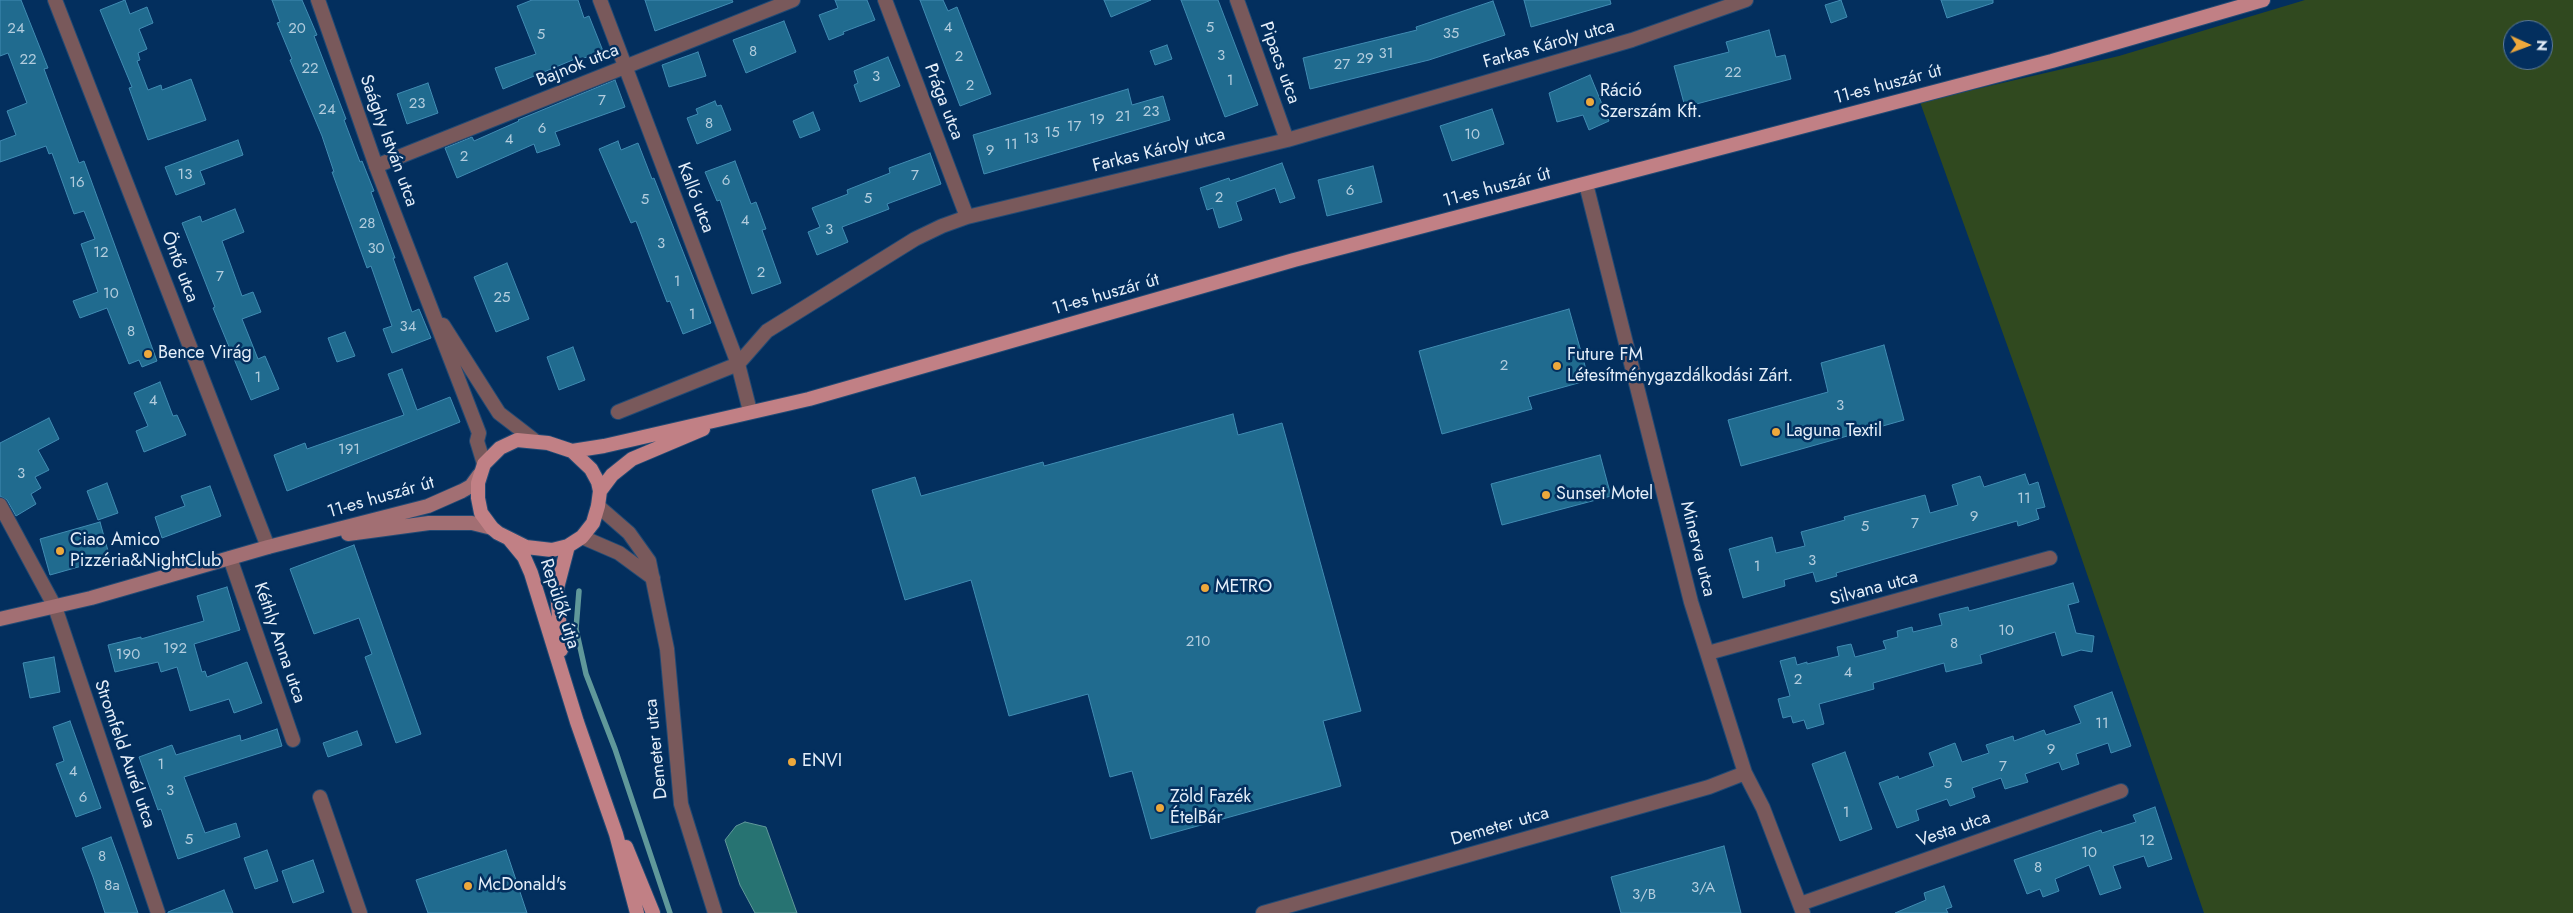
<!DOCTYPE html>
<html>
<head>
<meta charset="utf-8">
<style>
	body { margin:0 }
	#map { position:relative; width:2573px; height:913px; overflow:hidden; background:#032f5e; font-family:Jost,sans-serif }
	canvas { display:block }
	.north { position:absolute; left:2503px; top:20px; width:50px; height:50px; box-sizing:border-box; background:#032f5e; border:1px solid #5d7b9c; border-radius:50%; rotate:92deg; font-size:14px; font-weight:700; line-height:20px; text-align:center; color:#e4eef9 }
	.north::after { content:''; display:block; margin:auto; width:18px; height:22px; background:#eda83c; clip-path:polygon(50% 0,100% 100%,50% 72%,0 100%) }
</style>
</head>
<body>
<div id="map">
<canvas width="2573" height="913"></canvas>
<div class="north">N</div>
</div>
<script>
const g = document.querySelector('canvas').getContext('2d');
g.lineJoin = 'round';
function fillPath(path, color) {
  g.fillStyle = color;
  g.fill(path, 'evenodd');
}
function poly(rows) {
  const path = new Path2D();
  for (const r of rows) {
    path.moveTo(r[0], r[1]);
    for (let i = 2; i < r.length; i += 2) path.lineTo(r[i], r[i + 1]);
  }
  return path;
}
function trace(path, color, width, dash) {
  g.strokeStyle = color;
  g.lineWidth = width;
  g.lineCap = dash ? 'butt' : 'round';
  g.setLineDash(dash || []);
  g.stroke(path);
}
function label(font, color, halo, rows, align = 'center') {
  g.font = font + ' Jost,sans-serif';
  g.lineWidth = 5;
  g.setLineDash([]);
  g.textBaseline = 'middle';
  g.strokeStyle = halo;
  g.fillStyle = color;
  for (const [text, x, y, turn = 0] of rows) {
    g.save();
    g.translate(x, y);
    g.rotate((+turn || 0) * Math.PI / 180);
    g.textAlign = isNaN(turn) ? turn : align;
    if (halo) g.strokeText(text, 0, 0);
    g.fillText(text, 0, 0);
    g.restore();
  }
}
fillPath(poly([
	[2305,0,2573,0,2573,913,2204,913,2030,409,1920,102,2119,56],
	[2513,30,2543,30,2543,60,2513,60]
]), '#30491f');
const water = poly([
	[745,822,766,827,797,913,755,913,740,885,725,840,736,826,745,822]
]);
fillPath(water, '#277372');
trace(water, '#60989a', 1);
trace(poly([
	[579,591,576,629,586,674,615,749,670,913]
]), '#60989a', 5.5);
const building = poly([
	[0,0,21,0,48,68,44,69,79,163,84,161,157,361,142,367,139,360,129,364,107,308,80,318,73,301,98,292,81,244,95,239,84,211,74,214,52,153,49,154,46,146,0,162,0,141,16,135,7,111,27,103,8,53,0,56,0,0],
	[125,0,130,14,147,7,153,23,139,29,147,49,138,53,140,60,137,61,148,90,161,85,162,90,191,79,206,120,148,140,129,88,132,87,100,10,125,0],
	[272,0,302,0,317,35,314,36,346,119,344,120,360,162,362,161,374,191,371,192,395,258,393,258,412,312,419,309,431,338,392,353,383,329,392,326,371,266,367,268,332,172,334,172,322,136,290,60,292,59,277,23,280,22,272,0],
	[532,0,578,0,584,18,589,16,603,51,576,61,575,59,503,89,495,68,536,54,517,6,532,0],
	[645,0,732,0,733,2,655,31,645,0],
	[835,0,867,0,875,20,843,32,844,34,829,40,819,15,838,8,835,0],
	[920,0,943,0,948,11,957,7,991,94,960,106,920,0],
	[1104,0,1151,0,1111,17,1104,0],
	[1181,0,1218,0,1258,105,1225,117,1181,0],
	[1524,0,1610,0,1611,4,1531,27,1524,0],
	[1841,0,1847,17,1831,23,1825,5,1841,0],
	[1941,0,1993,0,1993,3,1947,18,1941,0],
	[1493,1,1505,35,1429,60,1310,89,1303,58,1417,30,1416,27,1493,1],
	[784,21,796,52,746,73,733,40,784,21],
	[1769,30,1776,57,1785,55,1791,79,1685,107,1674,66,1729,52,1726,42,1769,30],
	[1167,45,1172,59,1155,65,1150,51,1167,45],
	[698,52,706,76,669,87,662,65,698,52],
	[888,57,900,86,860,102,854,85,858,83,854,71,888,57],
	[1590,75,1609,121,1589,130,1583,115,1557,122,1549,93,1590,75],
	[615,80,625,107,555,132,560,145,537,153,534,144,457,178,445,148,472,137,474,141,519,121,518,120,615,80],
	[428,83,438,113,407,124,397,94,428,83],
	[1128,89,1132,105,1163,96,1170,120,984,174,973,135,1128,89],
	[715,101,717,106,721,105,731,130,697,144,687,118,698,114,696,109,715,101],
	[1492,109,1504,144,1452,161,1440,126,1492,109],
	[813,112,820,130,800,138,793,121,813,112],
	[238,140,243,155,200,171,205,184,176,195,165,167,238,140],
	[618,141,621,150,638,143,652,179,654,178,711,323,683,334,670,301,667,302,636,221,631,223,599,149,618,141],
	[930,153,941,184,887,204,889,209,842,227,848,242,817,255,808,232,820,227,812,208,848,194,847,190,890,173,889,168,930,153],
	[735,161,751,204,756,202,766,229,762,230,781,283,752,294,720,200,717,201,705,172,735,161],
	[1282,163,1295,198,1280,203,1275,188,1236,202,1242,220,1219,228,1213,208,1207,210,1200,188,1229,178,1230,181,1282,163],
	[1373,166,1382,202,1327,216,1318,180,1373,166],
	[235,209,244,232,222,241,242,296,253,292,261,312,242,319,258,359,265,356,279,389,251,400,213,308,215,307,182,223,200,216,202,222,235,209],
	[507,263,529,319,496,332,474,277,507,263],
	[1569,309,1589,380,1528,397,1532,409,1442,434,1419,351,1569,309],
	[345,332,355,356,337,362,328,338,345,332],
	[1884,345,1904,420,1741,466,1728,420,1828,392,1821,363,1884,345],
	[573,347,585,380,559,390,547,357,573,347],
	[402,369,417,410,450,397,460,422,287,491,274,455,305,443,307,449,404,415,388,374,402,369],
	[160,382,173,416,177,415,186,435,144,452,136,431,148,426,134,393,160,382],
	[1233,414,1238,435,1282,423,1361,711,1323,721,1341,786,1151,839,1132,771,1110,777,1088,694,1009,716,971,580,905,600,872,490,915,477,921,496,1043,462,1044,466,1233,414],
	[49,418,59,439,38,450,49,470,35,477,41,488,31,494,36,504,16,516,7,500,0,496,0,443,49,418],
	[1600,455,1611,496,1502,525,1491,484,1600,455],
	[2025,474,2029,485,2038,482,2045,507,2036,509,2039,519,2018,526,2017,521,1836,573,1837,576,1816,582,1813,572,1784,580,1785,586,1743,598,1729,549,1772,537,1776,553,1805,546,1801,532,1845,520,1844,517,1925,495,1930,513,1958,505,1952,485,1980,476,1984,487,2025,474],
	[107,483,118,513,98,520,87,491,107,483],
	[210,486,221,516,162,538,155,517,185,506,181,496,210,486],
	[100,522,110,558,50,575,40,539,100,522],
	[354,545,421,734,396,743,365,657,372,654,359,618,314,634,290,569,354,545],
	[2073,583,2079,602,2068,605,2076,633,2094,636,2092,652,2081,650,2062,656,2055,632,1980,655,1982,663,1946,672,1944,663,1873,683,1874,689,1819,704,1824,724,1807,729,1804,720,1793,723,1791,716,1783,718,1778,699,1790,696,1780,661,1795,657,1797,665,1807,662,1807,664,1839,656,1837,647,1851,644,1855,657,1886,649,1883,641,1898,637,1897,631,1912,627,1913,632,1942,625,1939,614,1968,607,1969,611,2073,583],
	[227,587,240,630,194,644,202,672,205,671,207,677,247,662,262,703,234,713,229,699,190,711,177,667,161,672,158,662,115,672,108,645,141,637,141,639,204,621,197,596,227,587],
	[54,657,60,692,30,698,23,663,54,657],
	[2112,692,2131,746,2111,753,2108,743,2076,754,2079,764,2062,770,2059,762,2025,774,2028,782,2005,789,2001,778,1972,788,1975,797,1950,806,1947,799,1916,810,1919,820,1897,828,1879,783,1898,776,1899,779,1934,766,1929,753,1955,743,1962,762,1989,753,1986,745,2013,736,2014,741,2044,730,2046,735,2081,723,2074,706,2112,692],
	[70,721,101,808,76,817,56,764,64,761,53,727,70,721],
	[277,729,282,746,184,777,205,833,236,823,240,837,178,859,161,809,158,810,139,757,172,745,176,755,240,735,241,741,277,729],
	[357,731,362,745,328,757,323,743,357,731],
	[1845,752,1872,829,1840,841,1812,764,1845,752],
	[2155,807,2172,859,2148,867,2144,856,2113,866,2121,888,2100,895,2089,865,2055,879,2059,891,2043,897,2040,889,2027,894,2014,860,2101,830,2102,833,2136,822,2133,815,2155,807],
	[111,837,122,867,138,913,105,913,93,877,82,848,111,837],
	[1724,846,1741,913,1621,913,1611,877,1724,846],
	[267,850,278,881,255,889,244,858,267,850],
	[506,850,527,913,428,913,416,880,506,850],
	[313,860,324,892,293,903,282,871,313,860],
	[1944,886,1952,907,1946,909,1948,913,1895,913,1926,900,1924,893,1944,886],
	[224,890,233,913,168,913,168,912,224,890]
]);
fillPath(building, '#206b8f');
trace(building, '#418cb3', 1);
const minor = poly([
	[600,0,738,364,750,411],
	[885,0,967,217],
	[1237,0,1287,140],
	[376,166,793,0],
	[1586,184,1691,602,1745,773,1763,808,1803,913],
	[618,412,738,364,767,331,915,239,942,226,967,217,1287,140,1632,40,1746,0],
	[0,505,55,607,158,913],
	[598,506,629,533,649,561,667,649,681,804,715,913],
	[582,537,619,553,653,578],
	[230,558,293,740],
	[1708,653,2050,558],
	[320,797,360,913],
	[1800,904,2121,791],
	[1263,913,1709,787,1745,773]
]);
const tertiary = poly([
	[55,0,268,547],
	[318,0,376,166,479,433,477,441,484,464],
	[443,325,499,413,534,440]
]);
const secondary = poly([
	[348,534,429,523,472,523,492,528],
	[0,619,91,598,268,547,428,506,462,491,471,486,479,475]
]);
const primary = poly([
	[517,440,548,443,572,451,591,469,598,482,600,491,598,506,593,523,582,537,568,546,552,550,526,547,498,533,492,528,481,513,478,498,478,483,484,464,500,448,517,440],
	[572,451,604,446,809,399,1294,260,2052,61,2263,0],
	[600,491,612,475,632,459,703,429],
	[510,540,524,557,531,573,577,722,616,834,637,913],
	[561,650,557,588,568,546],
	[626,847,653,913]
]);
trace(minor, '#224a74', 16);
trace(tertiary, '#224a74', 16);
trace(secondary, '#224a74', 16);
trace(primary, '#224a74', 16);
trace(minor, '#79595b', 14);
trace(tertiary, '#79595b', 14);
trace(secondary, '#a26f73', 14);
trace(primary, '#c18085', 14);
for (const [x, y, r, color] of [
	[1590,102,5,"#eda83c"],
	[148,354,5,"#eda83c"],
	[1557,366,5,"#eda83c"],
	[1776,432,5,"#eda83c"],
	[1546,495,5,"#eda83c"],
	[60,551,5,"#eda83c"],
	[1205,588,5,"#eda83c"],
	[792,762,5,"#eda83c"],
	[1160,808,5,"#eda83c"],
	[468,886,5,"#eda83c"]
]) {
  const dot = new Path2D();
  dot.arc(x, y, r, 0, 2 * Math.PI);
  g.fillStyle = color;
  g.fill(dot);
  trace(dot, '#032f5e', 2);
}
label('15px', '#b3cdde', null, [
	["4",948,28],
	["5",1210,28],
	["24",16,29],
	["20",297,29],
	["35",1451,34],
	["5",541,35],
	["8",753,52],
	["31",1386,54],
	["3",1221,56],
	["2",959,57],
	["29",1365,59],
	["22",28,60],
	["27",1342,65],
	["22",310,69],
	["22",1733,73],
	["3",876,77],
	["1",1230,81],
	["2",970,86],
	["7",602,101],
	["23",417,104],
	["24",327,110],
	["23",1151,112],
	["21",1123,117],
	["19",1097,120],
	["8",709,124],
	["17",1074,127],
	["6",542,129],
	["15",1052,133],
	["10",1472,135],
	["13",1031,139],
	["4",509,140],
	["11",1011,145],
	["9",990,151],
	["2",464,157],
	["13",185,175],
	["7",915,176],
	["6",726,181],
	["16",77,183],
	["6",1350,191],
	["2",1219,198],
	["5",868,199],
	["5",645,200],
	["4",745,221],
	["28",367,224],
	["3",829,230],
	["3",661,244],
	["30",376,249],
	["12",101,253],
	["2",761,273],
	["7",220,277],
	["1",677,282],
	["10",111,294],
	["25",502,298],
	["1",692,315],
	["34",408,327],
	["8",131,332],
	["2",1504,366],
	["1",258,378],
	["4",153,401],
	["3",1840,406],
	["191",349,450],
	["3",21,474],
	["11",2024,499],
	["9",1974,517],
	["7",1915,524],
	["5",1865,527],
	["3",1812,561],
	["1",1757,567],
	["10",2006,631],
	["210",1198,642],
	["8",1954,644],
	["192",175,649],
	["190",128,655],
	["4",1848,673],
	["2",1798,680],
	["11",2102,724],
	["9",2051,750],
	["1",161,765],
	["7",2003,767],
	["4",73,772],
	["5",1948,784],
	["3",170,791],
	["6",83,798],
	["1",1846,813],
	["5",189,840],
	["12",2147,841],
	["10",2089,853],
	["8",102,857],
	["8",2038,868],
	["8a",112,886],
	["3/A",1703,888],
	["3/B",1644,895]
]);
label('18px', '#e4eef9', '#032f5e', [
	["Farkas Károly utca",1549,45,-16],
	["Pipacs utca",1279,63,70],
	["Bajnok utca",578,66,-22],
	["11-es huszár út",1888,85,-15],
	["Prága utca",943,102,69],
	["Saághy István utca",388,141,70],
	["Farkas Károly utca",1159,151,-14],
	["11-es huszár út",1497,188,-15],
	["Kalló utca",695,198,69],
	["Öntő utca",179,267,69],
	["11-es huszár út",1106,295,-16],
	["11-es huszár út",381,498,-16],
	["Minerva utca",1697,549,76],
	["Silvana utca",1874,589,-15],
	["Repülők útja",559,604,72],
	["Kéthly Anna utca",279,643,71],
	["Demeter utca",657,749,-96],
	["Stromfeld Aurél utca",124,754,71],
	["Demeter utca",1500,827,-16],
	["Vesta utca",1954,830,-19]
]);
label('18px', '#e4eef9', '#032f5e', [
	["Ráció",1600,92],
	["Szerszám Kft.",1600,113],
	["Bence Virág",158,354],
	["Future FM",1567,356],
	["Létesítménygazdálkodási Zárt.",1567,377],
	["Laguna Textil",1786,432],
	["Sunset Motel",1556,495],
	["Ciao Amico",70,541],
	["Pizzéria&NightClub",70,562],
	["METRO",1215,588],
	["ENVI",802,762],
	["Zöld Fazék",1170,798],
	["ÉtelBár",1170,819],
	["McDonald's",478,886]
], 'left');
</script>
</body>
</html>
